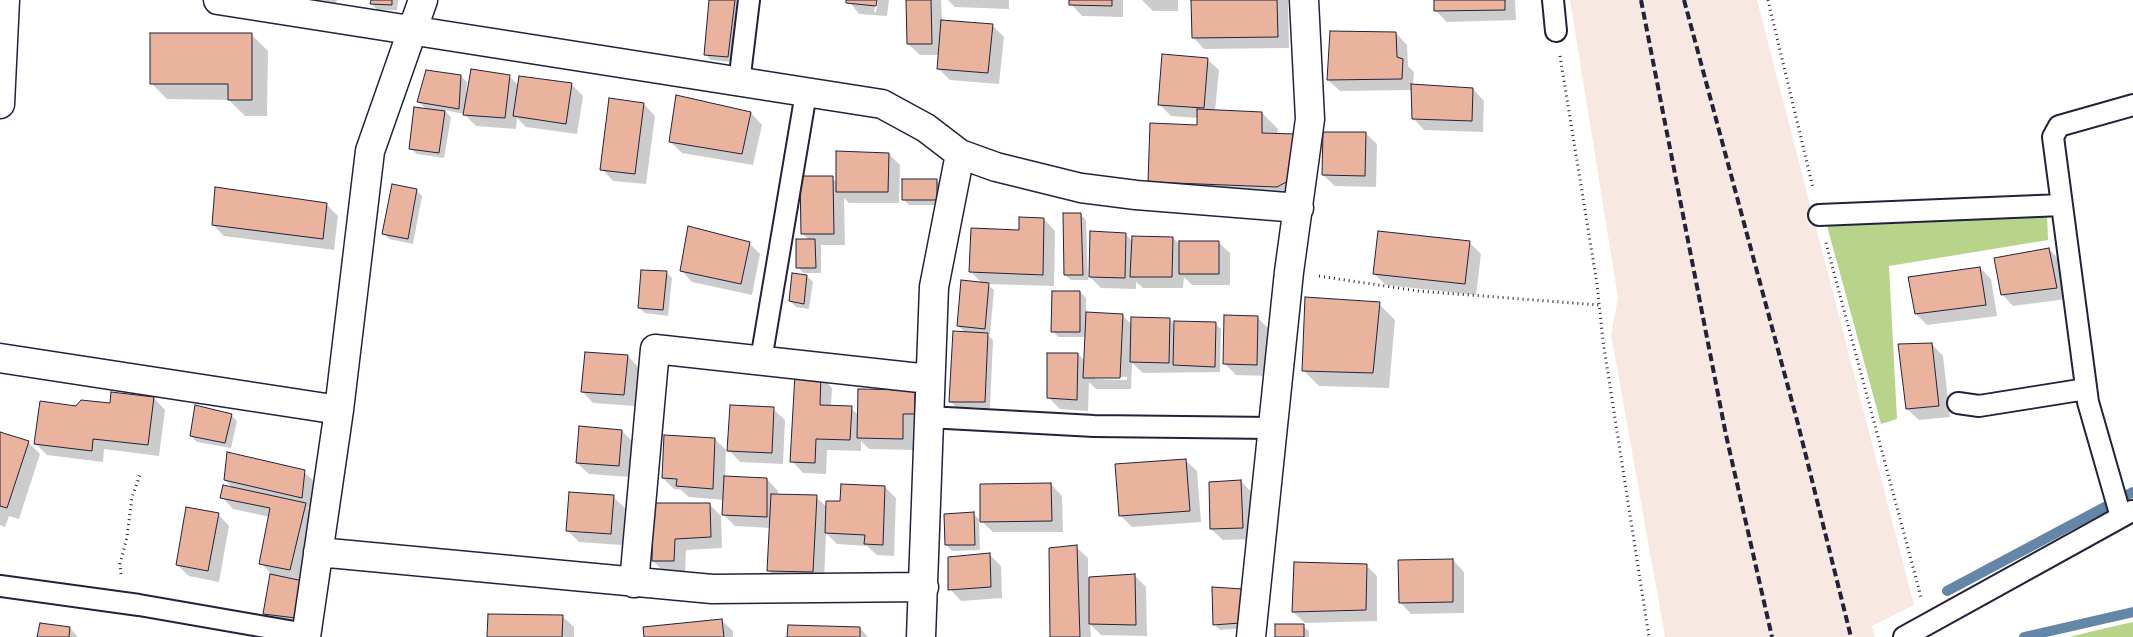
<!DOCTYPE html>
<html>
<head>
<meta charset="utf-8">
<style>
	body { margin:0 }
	canvas { display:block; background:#fff }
</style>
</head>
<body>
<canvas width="2133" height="637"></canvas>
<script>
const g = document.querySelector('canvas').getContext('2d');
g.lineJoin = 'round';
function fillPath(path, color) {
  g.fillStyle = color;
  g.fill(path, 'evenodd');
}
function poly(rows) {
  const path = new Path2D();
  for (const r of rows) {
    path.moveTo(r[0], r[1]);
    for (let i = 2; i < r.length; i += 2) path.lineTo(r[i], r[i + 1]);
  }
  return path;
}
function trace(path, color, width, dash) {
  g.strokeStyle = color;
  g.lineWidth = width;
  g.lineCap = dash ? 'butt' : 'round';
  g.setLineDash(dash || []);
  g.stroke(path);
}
fillPath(poly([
	[1570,0,1757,0,1914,605,1872,626,1875,637,1665,637,1611,334,1618,298]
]), '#f8e8e2');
fillPath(poly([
	[2047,213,2048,240,1889,266,1897,419,1881,424,1826,222],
	[2133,622,2133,637,2069,637,2106,628]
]), '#b8d48b');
fillPath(poly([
	[308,0,337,0,336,3],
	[372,0,398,0,397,10,377,10,372,4],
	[711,0,741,0,733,62,711,60,705,54],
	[848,0,876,0,874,12,876,12,878,0,889,0,887,16,859,14],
	[907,0,941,0,942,21,992,25,1004,37,999,84,950,80,938,68,939,55,920,55,908,44],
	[948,0,1009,0,1009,9,955,7],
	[1071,0,1123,0,1123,17,1082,16,1071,4],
	[1142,0,1178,0,1178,11,1153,11],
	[1193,0,1288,0,1289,48,1204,49,1193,37],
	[1436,0,1515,0,1516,20,1447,22,1435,10],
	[1331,32,1396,33,1407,45,1408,66,1414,72,1413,86,1473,89,1484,101,1483,132,1424,130,1413,118,1412,90,1340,91,1328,80],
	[252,35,268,51,267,116,245,116,229,100,167,99,151,83],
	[1207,59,1219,70,1215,111,1262,113,1278,129,1277,134,1310,194,1165,198,1149,182,1198,126,1198,118,1171,116,1159,104],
	[461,76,467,82,466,95,468,95,509,76,519,86,571,84,583,96,577,134,526,127,517,118,516,129,476,126,464,114,444,110,451,117,444,158,417,154,411,149,427,110,419,102],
	[677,97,751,113,762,125,753,165,682,153,670,142],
	[644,104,655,116,646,184,613,181,602,169],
	[1365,133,1377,144,1376,187,1335,186,1323,175],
	[889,154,900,165,899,203,849,203,844,198,845,245,821,245,821,273,803,273,798,267,810,241,802,233,832,178,837,183],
	[936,180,942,186,942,205,909,205,904,200],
	[417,191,422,196,413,244,389,239,383,233],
	[326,204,338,216,334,250,224,236,213,225],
	[1081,215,1086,220,1088,280,1071,280,1065,275],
	[1044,219,1055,231,1054,286,987,284,994,290,990,334,987,334,993,340,990,408,956,407,950,401,966,333,958,326,983,284,971,272,1020,231],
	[1125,234,1133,242,1173,238,1181,246,1218,242,1230,253,1230,285,1192,285,1184,277,1183,288,1143,288,1136,282,1136,289,1101,288,1090,277],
	[1469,242,1481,254,1476,295,1386,285,1374,274],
	[749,243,760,254,752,295,692,282,681,270],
	[2049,249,2060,261,2067,299,2013,306,2002,294],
	[1980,268,1991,279,1997,316,1927,325,1916,314],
	[666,272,672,278,668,316,645,313,639,308],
	[807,276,813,282,809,309,796,307,790,301],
	[1080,292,1086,298,1086,313,1122,315,1132,325,1169,319,1175,325,1215,323,1221,329,1220,372,1143,373,1132,363,1131,389,1096,389,1089,382,1088,411,1060,409,1048,397,1048,354,1078,354,1085,361,1086,337,1058,337,1053,331],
	[1095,377,1127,377,1127,380,1095,379],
	[1379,304,1395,320,1389,388,1319,386,1303,370],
	[1257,317,1269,329,1268,376,1236,375,1224,363],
	[1932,344,1943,356,1950,417,1919,420,1907,409],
	[628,356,639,368,635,406,593,403,582,391],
	[821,376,832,388,831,406,851,408,858,415,914,391,926,403,926,425,914,425,914,450,869,449,861,441,861,451,827,450,826,474,803,473,792,461],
	[154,398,165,410,159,456,104,449,103,462,47,455,35,443,77,407],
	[773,409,785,420,783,464,740,462,729,450],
	[231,415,237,421,231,448,197,442,191,436],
	[622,431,633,442,630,477,589,474,577,463],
	[0,433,28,442,40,454,19,519,9,516,5,527,0,525],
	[715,439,726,450,725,477,767,479,778,491,778,495,816,497,827,507,885,487,896,498,894,556,877,555,867,546,837,544,826,533,824,583,780,582,768,570,771,528,735,526,724,515,724,500,689,497,681,490,674,489,663,478],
	[1185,460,1197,471,1201,522,1132,527,1121,516],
	[304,472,316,483,313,508,307,507,316,516,302,623,270,619,265,613,271,574,261,563,270,517,233,509,222,497,234,489,225,480],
	[1241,481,1252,493,1254,539,1223,540,1211,529,1210,483],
	[1051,484,1062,496,1063,532,993,532,981,521],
	[613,497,625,508,622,545,579,542,567,530],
	[710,505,721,516,722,548,686,550,685,572,664,572,653,561],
	[218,514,229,526,219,582,189,576,177,565],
	[973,514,979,519,980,550,952,551,946,545],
	[1076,547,1088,558,1088,578,1135,576,1146,587,1147,636,1101,635,1090,624,1091,637,1052,637],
	[990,555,1001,566,1002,598,961,601,950,589],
	[1453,560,1464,572,1464,613,1411,614,1400,602],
	[1366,565,1377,576,1377,621,1305,623,1293,612],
	[1214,588,1245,628,1220,630,1214,624],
	[562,616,574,627,574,637,489,637],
	[721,620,733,631,733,637,645,637],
	[1303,626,1309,631,1309,637,1276,637],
	[70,628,78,637,39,637],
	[860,628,868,637,788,637]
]), '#0003');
trace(poly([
	[1947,591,2133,492],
	[2024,637,2133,612]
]), '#6487a8', 10);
const building = poly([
	[371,0,392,0,392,5,370,4,371,0],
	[709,0,735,0,728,57,704,55,709,0],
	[846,0,877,0,876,6,846,3,846,0],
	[906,0,931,0,932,44,907,44,906,0],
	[1069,0,1112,0,1112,6,1069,5,1069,0],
	[1191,0,1277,0,1278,37,1192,38,1191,0],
	[1434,0,1505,0,1505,10,1434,11,1434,0],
	[941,20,993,24,988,73,937,69,941,20],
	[1330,31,1396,32,1397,57,1403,59,1402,79,1327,80,1330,31],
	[150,33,252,33,252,100,228,100,228,84,150,84,150,33],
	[1162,54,1208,58,1204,108,1158,105,1162,54],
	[471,69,510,75,505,118,463,115,471,69],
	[426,70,461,75,459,109,417,102,426,70],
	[519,76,572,83,566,124,513,116,519,76],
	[1411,84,1473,88,1472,121,1412,119,1411,84],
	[676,95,751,112,742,154,669,142,676,95],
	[609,98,644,103,635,174,600,170,609,98],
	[414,107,445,111,439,153,409,149,414,107],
	[1197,109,1262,112,1262,133,1296,134,1294,178,1277,187,1148,182,1150,123,1197,125,1197,109],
	[1323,132,1366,132,1365,176,1322,175,1323,132],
	[836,151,889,153,888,192,836,192,836,151],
	[800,176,833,176,834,234,801,234,800,176],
	[902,179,937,179,937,200,902,200,902,179],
	[392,184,417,189,408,239,382,234,392,184],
	[215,187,327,203,323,239,212,225,215,187],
	[1063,213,1081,213,1083,275,1064,275,1063,213],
	[1019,217,1044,218,1043,275,969,272,971,228,1019,230,1019,217],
	[688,226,750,242,741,284,680,271,688,226],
	[1090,231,1126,233,1125,278,1089,277,1090,231],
	[1378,231,1470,241,1465,284,1373,274,1378,231],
	[1132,236,1173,237,1172,277,1130,277,1132,236],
	[796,239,815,239,816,268,796,268,796,239],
	[1179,241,1219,241,1219,274,1179,274,1179,241],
	[2049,248,2057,288,2001,295,1994,258,2049,248],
	[1980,267,1986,305,1915,314,1908,277,1980,267],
	[641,270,667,271,663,310,638,308,641,270],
	[792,273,807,275,804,304,789,301,792,273],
	[961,280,989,283,985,329,957,326,961,280],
	[1052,291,1080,291,1080,332,1051,332,1052,291],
	[1305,297,1380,302,1373,373,1302,371,1305,297],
	[1086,312,1123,314,1120,378,1083,378,1086,312],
	[1224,315,1258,316,1257,365,1223,364,1224,315],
	[1131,317,1170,318,1169,363,1130,362,1131,317],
	[1174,321,1216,322,1215,367,1173,365,1174,321],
	[953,331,988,333,985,402,949,402,953,331],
	[1932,343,1939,406,1906,409,1898,344,1932,343],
	[585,352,628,355,624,395,581,392,585,352],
	[1047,353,1078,353,1077,400,1047,398,1047,353],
	[795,374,821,375,820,405,852,406,850,440,816,439,815,463,790,462,795,374],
	[858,389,915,390,915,414,903,414,903,439,857,438,858,389],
	[111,392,154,397,148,445,93,439,92,451,34,444,40,401,76,406,81,400,110,403,111,392],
	[195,405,232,414,225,443,190,436,195,405],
	[730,405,774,407,772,453,727,451,730,405],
	[579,426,622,430,619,466,576,463,579,426],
	[0,432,29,441,7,508,0,506,0,432],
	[664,435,715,438,713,489,676,486,677,479,662,478,664,435],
	[227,452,305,470,302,498,224,480,227,452],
	[1186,459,1190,511,1119,516,1115,464,1186,459],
	[724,476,767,478,767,517,722,515,724,476],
	[1241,480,1243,528,1210,529,1209,482,1241,480],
	[1051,483,1052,521,980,522,980,484,1051,483],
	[841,484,885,486,883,545,864,544,865,535,825,533,826,501,840,501,841,484],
	[223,485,306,503,290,570,259,564,270,508,220,498,223,485],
	[569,492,614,495,611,534,566,531,569,492],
	[771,494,817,495,813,572,767,571,771,494],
	[653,503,710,503,711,537,675,539,674,561,652,561,653,503],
	[186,507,219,513,208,571,176,565,186,507],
	[974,512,975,545,945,545,944,514,974,512],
	[1077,545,1080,637,1050,637,1049,548,1077,545],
	[990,553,991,587,948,590,948,557,990,553],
	[1453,559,1453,602,1399,603,1398,560,1453,559],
	[1294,562,1367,564,1366,610,1292,612,1294,562],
	[270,574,303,581,296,618,263,614,270,574],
	[1135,574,1136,625,1089,624,1089,577,1135,574],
	[1212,587,1243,589,1240,623,1213,625,1212,587],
	[488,614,563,615,562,637,487,637,488,614],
	[722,619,724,637,644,637,643,627,722,619],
	[40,623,70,627,69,637,37,637,40,623],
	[1275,624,1304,624,1304,637,1275,637,1275,624],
	[788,625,860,627,860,637,787,637,788,625]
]);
fillPath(building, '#e9b39e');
trace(building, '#22223b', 1);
const lane = poly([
	[1553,0,1556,31],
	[739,83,749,0],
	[1819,215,2062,205],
	[761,360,806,93],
	[1958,403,1979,406,2086,389],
	[928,417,1094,426,1273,428],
	[2121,517,2088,402,2053,137,2059,126,2133,105],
	[0,586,139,605,306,634],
	[1904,637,2132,511]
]);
const street = poly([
	[218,0,882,104,926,128,960,154,996,167,1081,188,1136,195,1299,208],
	[0,104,5,0],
	[0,358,339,410],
	[318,552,712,589,924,587],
	[634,583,655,349,929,379],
	[306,637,339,410,370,151,423,0],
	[921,637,934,287,960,154],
	[1251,637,1289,272,1310,119,1304,0]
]);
trace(lane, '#22223b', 24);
trace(street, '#22223b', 31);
trace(poly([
	[1768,0,1813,188],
	[1560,56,1597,284,1603,341,1649,637],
	[1826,243,1921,597],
	[1319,276,1418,291,1599,305],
	[121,574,120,564,127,537,132,497,140,475]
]), '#22223b', 3, [1, 4]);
trace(lane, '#fff', 20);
trace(street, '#fff', 28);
trace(poly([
	[1641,0,1726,435,1772,637],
	[1684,0,1798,424,1851,637]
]), '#22223b', 4, [8, 4]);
</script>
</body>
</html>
